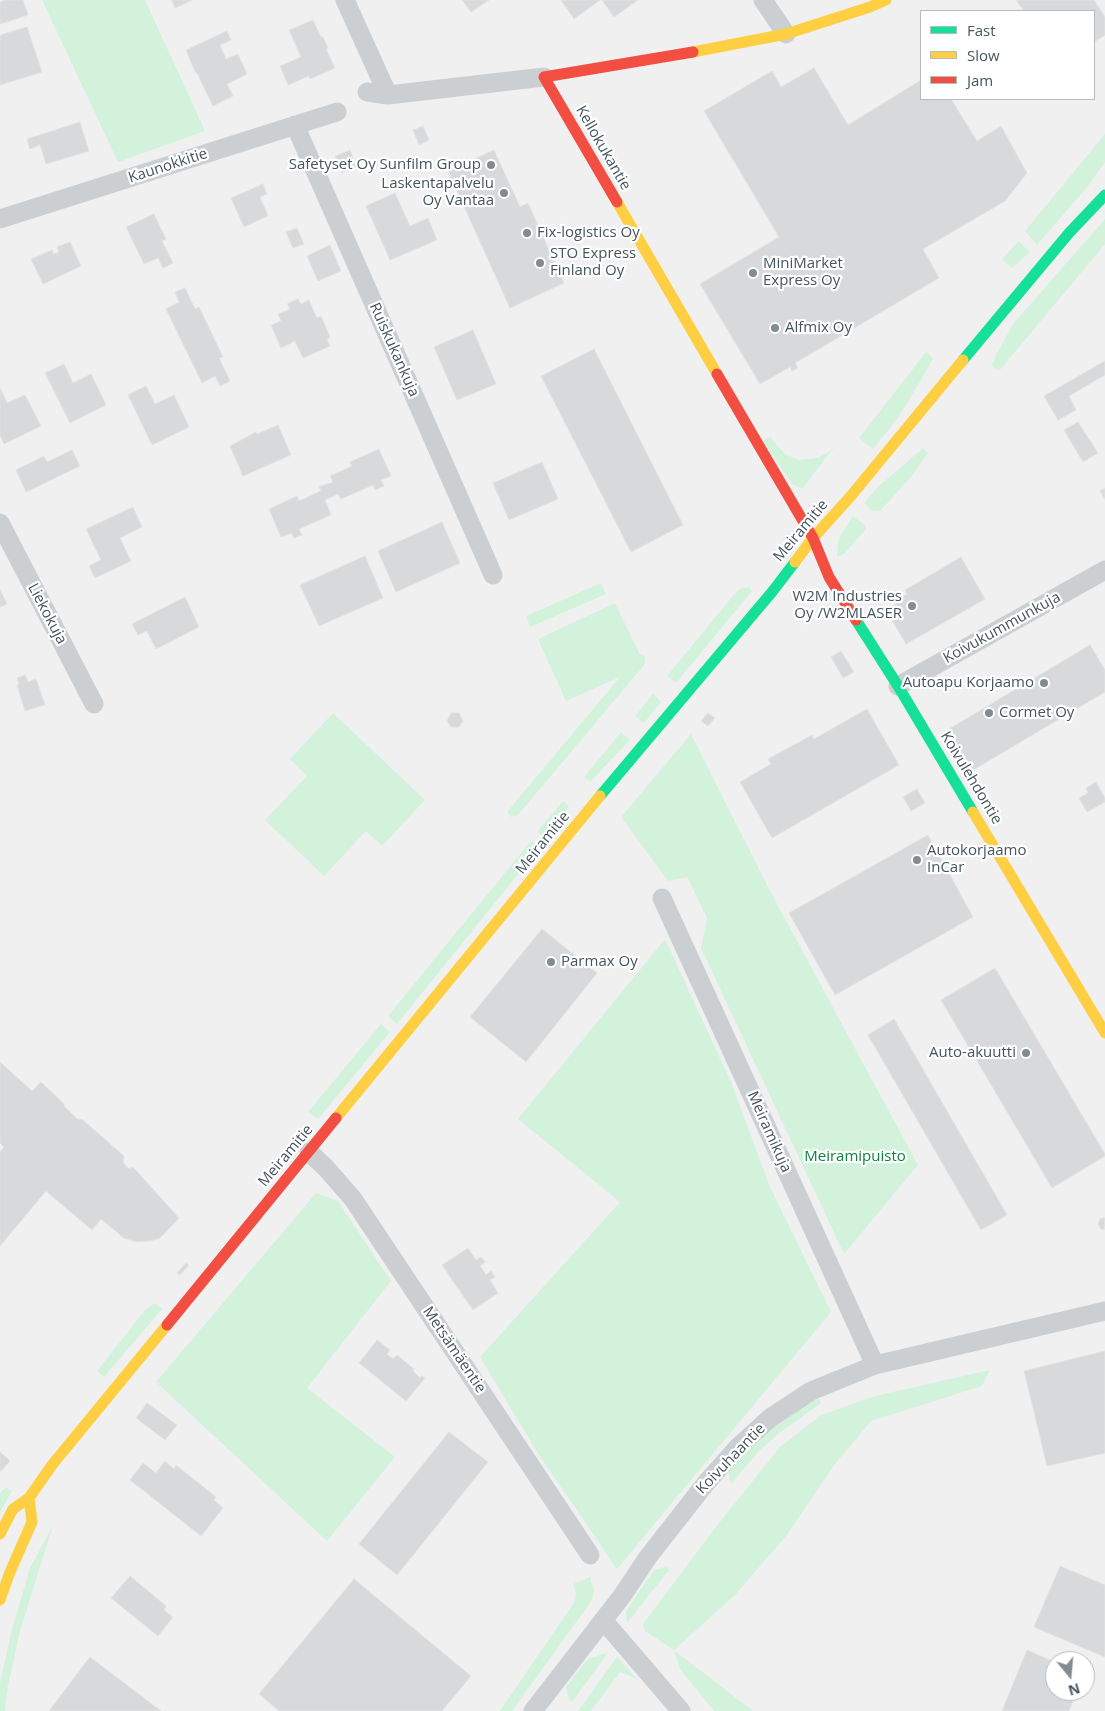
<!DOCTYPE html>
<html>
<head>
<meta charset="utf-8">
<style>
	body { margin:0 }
	#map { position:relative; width:1105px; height:1711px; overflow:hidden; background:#f1f0f0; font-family:"Open Sans",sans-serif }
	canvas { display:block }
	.legend { position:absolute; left:920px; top:10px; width:175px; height:90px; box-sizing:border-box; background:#fff; border:1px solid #b5bbbf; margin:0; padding:6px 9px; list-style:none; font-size:15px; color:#45555f }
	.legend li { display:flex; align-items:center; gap:10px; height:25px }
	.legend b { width:25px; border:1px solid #b5bbbf }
	.north { position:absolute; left:1045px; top:1651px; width:50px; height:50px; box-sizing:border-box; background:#fff; border:1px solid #b5bbbf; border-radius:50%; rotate:163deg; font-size:14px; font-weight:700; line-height:20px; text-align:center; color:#45555f }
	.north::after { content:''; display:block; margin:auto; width:18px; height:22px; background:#818b92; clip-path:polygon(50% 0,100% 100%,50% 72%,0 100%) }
</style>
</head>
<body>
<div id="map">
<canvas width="1105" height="1711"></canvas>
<ul class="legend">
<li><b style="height:6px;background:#16e098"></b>Fast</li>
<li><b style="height:6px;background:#ffcf43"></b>Slow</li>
<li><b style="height:6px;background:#f24e42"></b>Jam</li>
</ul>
<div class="north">N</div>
</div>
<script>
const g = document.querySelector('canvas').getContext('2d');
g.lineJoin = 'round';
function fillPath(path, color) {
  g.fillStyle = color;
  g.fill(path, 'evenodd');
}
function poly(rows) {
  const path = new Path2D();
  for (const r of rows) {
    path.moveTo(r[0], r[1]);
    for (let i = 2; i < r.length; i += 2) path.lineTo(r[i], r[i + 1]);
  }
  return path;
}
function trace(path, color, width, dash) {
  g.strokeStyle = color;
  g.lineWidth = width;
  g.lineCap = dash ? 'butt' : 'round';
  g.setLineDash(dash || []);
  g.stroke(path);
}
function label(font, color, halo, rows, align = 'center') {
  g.font = font + ' "Open Sans",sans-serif';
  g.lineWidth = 4.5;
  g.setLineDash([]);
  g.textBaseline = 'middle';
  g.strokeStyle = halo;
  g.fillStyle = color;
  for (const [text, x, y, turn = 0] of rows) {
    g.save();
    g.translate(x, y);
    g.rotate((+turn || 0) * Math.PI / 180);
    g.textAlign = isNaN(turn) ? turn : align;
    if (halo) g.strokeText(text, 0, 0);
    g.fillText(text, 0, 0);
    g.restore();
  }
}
fillPath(poly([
	[42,0,145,0,205,131,118,162],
	[1105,134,1105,162,1088,186,1037,245,1025,231],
	[1105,219,1105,244,999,371,992,366,995,357,1013,324],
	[1018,241,1030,252,1012,268,1002,260],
	[926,352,933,358,924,375,898,418,873,449,859,438],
	[770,437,785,454,799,460,817,458,829,452,836,445,802,489,792,484,763,441],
	[923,448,928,453,911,477,880,511,873,511,864,503,878,487],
	[853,516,865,525,866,529,844,554,837,557,838,542,842,533],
	[601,583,606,594,530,627,526,616],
	[749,587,752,591,676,683,667,676,736,592,740,589],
	[615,603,639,653,645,656,645,664,518,815,511,817,507,812,620,677,566,701,538,639],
	[653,694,661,702,644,723,635,716],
	[333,713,425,800,382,846,366,831,324,876,265,820,307,776,290,759],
	[621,732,630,740,590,782,584,777],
	[691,734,769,889,918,1165,844,1254,701,948,707,918,687,877,668,881,621,817],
	[563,801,569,806,547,839,537,832],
	[531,841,540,847,397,1024,388,1016],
	[665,939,731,1082,770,1187,831,1312,617,1569,537,1452,480,1357,620,1202,518,1119],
	[381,1024,390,1032,318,1119,308,1112],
	[316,1193,338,1201,391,1281,307,1388,395,1457,327,1541,156,1382],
	[153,1304,156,1304,162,1309,104,1377,97,1371,145,1310],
	[990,1370,982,1386,871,1421,835,1464,786,1536,735,1595,674,1650,753,1711,714,1711,680,1669,674,1650,645,1631,643,1624,715,1528,780,1447,821,1415,875,1396],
	[819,1398,821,1403,778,1434,758,1452,732,1483,730,1482,728,1470,747,1448,775,1425,795,1411],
	[6,1487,12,1491,0,1512,0,1493],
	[53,1525,20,1631,8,1686,5,1711,0,1711,0,1683,11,1633,30,1568],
	[667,1567,669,1570,627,1623,626,1611,654,1570],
	[590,1577,594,1590,592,1600,512,1711,500,1711,575,1601,576,1593,573,1584],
	[603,1654,607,1654,572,1702,569,1700,566,1687,585,1662,590,1658],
	[617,1657,637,1679,620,1672,591,1711,578,1711]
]), '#d2f2dc');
const building = poly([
	[5,0,23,0,28,15,0,24,0,2,5,0],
	[172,0,192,0,175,8,172,0],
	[462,0,489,0,471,12,462,0],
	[561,0,600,0,574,19,561,0],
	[602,0,638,0,614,17,602,0],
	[1016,0,1094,0,1105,17,1105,35,1094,42,1094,11,1024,11,1016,0],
	[313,20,321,37,323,37,328,48,326,49,335,68,310,79,309,76,288,85,280,66,301,57,289,30,313,20],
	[27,27,42,72,0,85,0,35,27,27],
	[227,31,231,40,220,45,226,59,238,54,247,74,227,84,233,96,213,106,197,73,195,72,186,50,227,31],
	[814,68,848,125,921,80,921,99,951,99,977,141,1001,126,1027,173,1005,201,923,249,939,278,795,363,798,368,792,371,790,367,760,384,700,284,779,237,704,111,772,71,781,87,814,68],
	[80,122,89,151,46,164,40,145,30,149,27,139,80,122],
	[423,126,429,140,419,145,413,130,423,126],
	[350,150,356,167,342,173,335,156,350,150],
	[494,150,520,207,528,203,564,283,510,308,448,171,494,150],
	[263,184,267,194,260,197,268,216,244,227,231,198,263,184],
	[395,193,410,226,428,218,437,240,390,260,366,206,395,193],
	[154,214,166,239,162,241,173,263,163,268,158,258,144,264,126,227,154,214],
	[297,228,304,244,293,248,286,232,297,228],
	[70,242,81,266,43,284,31,259,52,250,54,254,59,252,57,247,70,242],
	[330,245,341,271,318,281,307,256,330,245],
	[185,288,195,309,199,307,223,357,219,358,230,381,220,386,215,376,202,383,166,309,179,302,175,292,185,288],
	[298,299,301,304,309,300,317,318,321,316,330,337,327,339,330,346,303,358,295,341,281,348,271,325,281,321,278,314,290,309,287,304,298,299],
	[473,330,496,384,457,400,434,347,473,330],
	[594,349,683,525,631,552,541,376,594,349],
	[1105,361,1105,375,1069,396,1076,410,1058,420,1044,396,1105,361],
	[64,364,73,383,91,374,106,405,70,423,45,373,64,364],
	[146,386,155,404,174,395,189,427,152,445,128,395,146,386],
	[0,388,7,403,25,395,41,426,4,444,0,435,0,388],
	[1078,422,1098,453,1083,462,1064,430,1078,422],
	[278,425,291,455,243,476,230,446,256,432,257,434,278,425],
	[379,449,391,476,381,480,384,486,375,490,373,485,341,499,338,494,325,500,331,515,299,529,302,535,294,538,291,533,281,537,269,509,297,496,299,501,321,491,319,487,333,482,330,476,352,466,350,462,379,449],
	[72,450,80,466,26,492,16,470,44,456,47,462,72,450],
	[542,462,558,499,509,520,493,483,542,462],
	[1105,488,1105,499,1100,491,1105,488],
	[133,507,142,527,120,538,131,561,95,578,89,566,101,560,86,529,133,507],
	[442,522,460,563,396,592,378,551,442,522],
	[365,556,383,598,319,626,300,585,365,556],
	[961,557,985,599,906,644,886,610,896,604,894,601,907,594,905,590,961,557],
	[0,590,7,604,0,607,0,590],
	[185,597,199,627,156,649,147,631,138,635,132,624,185,597],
	[1090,645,1105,670,1105,692,973,770,968,761,962,764,950,744,955,740,949,729,1090,645],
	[841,651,854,672,843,678,831,657,841,651],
	[25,675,28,682,36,679,45,705,25,711,17,685,19,684,17,678,25,675],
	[867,709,899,765,772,838,740,782,771,764,768,759,812,735,814,739,867,709],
	[451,713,459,713,463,721,459,727,451,727,447,721,451,713],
	[708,713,715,718,708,726,701,721,708,713],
	[1096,782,1105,798,1105,802,1087,812,1079,798,1088,793,1086,788,1096,782],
	[917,789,925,803,911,811,903,797,917,789],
	[928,835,973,917,835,995,789,913,928,835],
	[542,929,597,973,526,1062,470,1017,542,929],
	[995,968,1105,1154,1105,1156,1052,1188,941,1000,995,968],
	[894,1019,1007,1215,981,1230,868,1035,894,1019],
	[0,1062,32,1091,41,1082,64,1104,64,1106,77,1119,83,1120,124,1156,123,1162,129,1169,133,1167,179,1218,160,1238,150,1241,137,1242,124,1238,101,1219,92,1230,46,1191,0,1246,0,1152,4,1147,0,1143,0,1062],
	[1103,1218,1105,1218,1104,1230,1101,1229,1098,1224,1100,1219,1103,1218],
	[468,1248,476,1260,481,1257,485,1262,480,1266,486,1275,491,1271,495,1277,490,1280,498,1293,473,1310,442,1265,468,1248],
	[186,1263,189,1265,180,1275,177,1273,186,1263],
	[377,1340,390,1350,387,1354,393,1359,397,1355,414,1369,413,1371,420,1378,422,1376,425,1378,406,1401,359,1363,377,1340],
	[1105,1351,1105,1453,1047,1466,1024,1371,1105,1351],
	[147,1403,177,1425,165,1440,136,1418,147,1403],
	[449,1432,488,1462,397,1575,359,1544,449,1432],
	[0,1452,10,1461,0,1472,0,1452],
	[165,1461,174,1469,176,1465,216,1497,214,1500,223,1508,201,1536,130,1480,143,1463,156,1473,165,1461],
	[1060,1566,1105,1585,1105,1657,1034,1627,1060,1566],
	[130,1576,166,1606,164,1610,173,1617,158,1636,111,1598,130,1576],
	[354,1579,471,1676,442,1711,279,1711,259,1694,354,1579],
	[1027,1650,1055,1662,1055,1691,1077,1691,1069,1711,1002,1711,1027,1650],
	[90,1657,161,1711,49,1711,90,1657]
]);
fillPath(building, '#d7d9da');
trace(building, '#e2e2e3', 1);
trace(poly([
	[345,0,388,95],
	[763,0,786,34],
	[367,92,388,95,544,77],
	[295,125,493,575],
	[0,219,337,112],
	[0,523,94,704],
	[898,686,1105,570],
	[662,898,875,1365],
	[309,1152,326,1168,353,1199,590,1555],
	[603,1620,681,1711],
	[533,1711,622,1596,648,1557,706,1483,738,1447,770,1418,811,1391,875,1365,1105,1311]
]), '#cccfd1', 19);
trace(poly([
	[963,360,1069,233,1105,195],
	[856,620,898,686,973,812],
	[600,796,772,592,795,562]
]), '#16e098', 11);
trace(poly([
	[693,52,786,34,870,7,886,0],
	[617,202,717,374],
	[795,562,813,538,850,497,963,360],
	[973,812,1105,1033],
	[336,1118,600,796],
	[0,1534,13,1509,29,1498,52,1465,167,1325],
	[0,1600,10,1572,32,1522,29,1498]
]), '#ffcf43', 11);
trace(poly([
	[617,202,544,77,693,52],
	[717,374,813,538,829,577,856,620],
	[167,1325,336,1118]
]), '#f24e42', 11);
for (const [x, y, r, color] of [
	[491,165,5,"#818b92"],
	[504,193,5,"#818b92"],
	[527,233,5,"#818b92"],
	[540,263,5,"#818b92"],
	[753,273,5,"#818b92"],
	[775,328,5,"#818b92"],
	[912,606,5,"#818b92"],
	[1044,683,5,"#818b92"],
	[989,713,5,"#818b92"],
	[917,860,5,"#818b92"],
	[551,962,5,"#818b92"],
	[1026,1053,5,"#818b92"]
]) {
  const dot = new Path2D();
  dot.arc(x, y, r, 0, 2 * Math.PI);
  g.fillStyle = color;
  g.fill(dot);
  trace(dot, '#fff', 2);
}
label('15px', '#45555f', '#fff', [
	["Kellokukantie",603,148,60],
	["Kaunokkitie",168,166,-18],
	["Ruiskukankuja",394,350,66],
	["Meiramitie",801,531,-50],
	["Liekokuja",47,614,62],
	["Koivukummunkuja",1002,628,-29],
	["Koivulehdontie",971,778,59],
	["Meiramitie",543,843,-51],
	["Meiramikuja",769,1132,66],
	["Meiramitie",286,1156,-50],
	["Metsämäentie",454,1350,56],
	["Koivuhaantie",731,1459,-46]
]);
label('15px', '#45555f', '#fff', [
	["Safetyset Oy Sunfilm Group",481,165,"right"],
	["Laskentapalvelu",494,184,"right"],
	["Oy Vantaa",494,201,"right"],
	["Fix-logistics Oy",537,233],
	["STO Express",550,254],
	["Finland Oy",550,271],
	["MiniMarket",763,264],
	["Express Oy",763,281],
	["Alfmix Oy",785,328],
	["W2M Industries",902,597,"right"],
	["Oy /W2MLASER",902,614,"right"],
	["Autoapu Korjaamo",1034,683,"right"],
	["Cormet Oy",999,713],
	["Autokorjaamo",927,851],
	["InCar",927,868],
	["Parmax Oy",561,962],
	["Auto-akuutti",1016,1053,"right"]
], 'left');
label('15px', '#0d833f', '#fff', [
	["Meiramipuisto",855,1157]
]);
</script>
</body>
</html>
